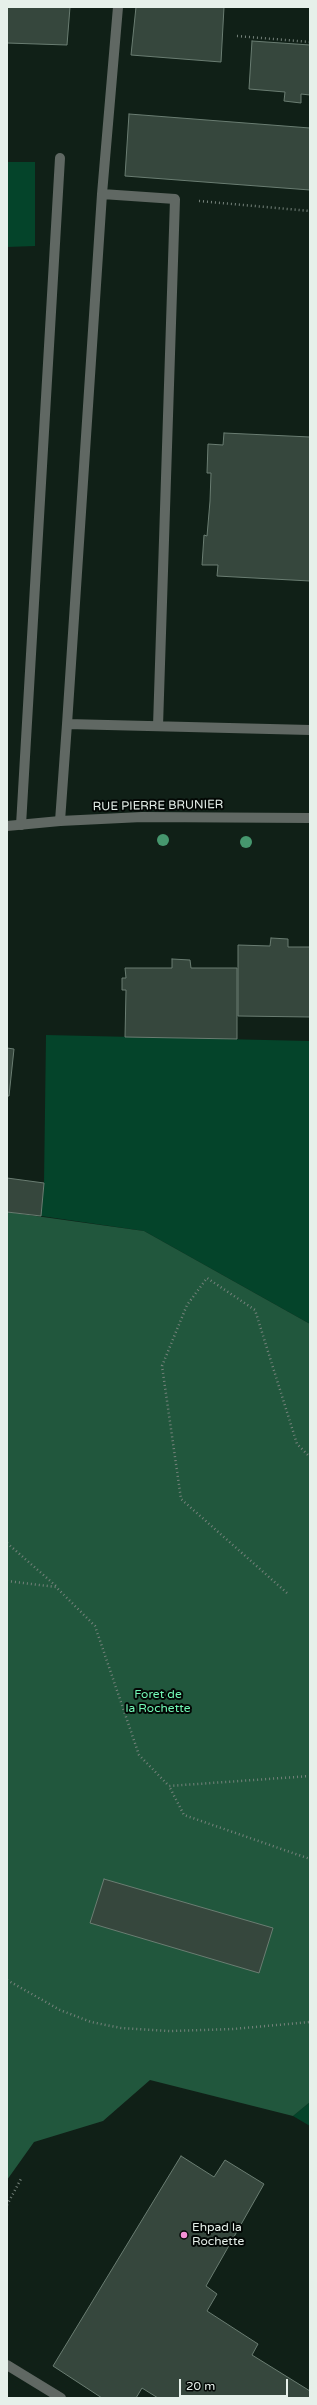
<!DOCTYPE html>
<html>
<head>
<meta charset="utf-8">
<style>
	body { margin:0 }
	#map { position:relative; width:317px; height:2405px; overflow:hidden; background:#102017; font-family:"Varela Round",sans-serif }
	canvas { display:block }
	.frame { position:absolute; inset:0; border:8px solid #e6f0ea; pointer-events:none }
	.scale { position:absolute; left:179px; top:2379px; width:109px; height:18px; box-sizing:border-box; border:2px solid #e6f0ea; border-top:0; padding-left:5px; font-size:12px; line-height:14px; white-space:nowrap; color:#e6f0ea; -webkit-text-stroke:3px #030805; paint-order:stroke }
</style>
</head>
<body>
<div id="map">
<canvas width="317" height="2405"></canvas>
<div class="frame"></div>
<div class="scale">20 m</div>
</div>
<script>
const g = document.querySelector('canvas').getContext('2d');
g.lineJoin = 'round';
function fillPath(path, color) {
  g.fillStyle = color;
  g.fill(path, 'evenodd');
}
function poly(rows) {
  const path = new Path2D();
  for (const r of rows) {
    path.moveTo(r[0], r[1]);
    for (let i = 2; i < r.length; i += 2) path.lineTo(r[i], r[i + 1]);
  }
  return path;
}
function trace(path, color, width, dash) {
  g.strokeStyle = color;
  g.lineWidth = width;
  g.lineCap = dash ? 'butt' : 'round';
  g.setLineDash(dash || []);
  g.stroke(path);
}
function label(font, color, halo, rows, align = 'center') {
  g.font = font + ' "Varela Round",sans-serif';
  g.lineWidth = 4;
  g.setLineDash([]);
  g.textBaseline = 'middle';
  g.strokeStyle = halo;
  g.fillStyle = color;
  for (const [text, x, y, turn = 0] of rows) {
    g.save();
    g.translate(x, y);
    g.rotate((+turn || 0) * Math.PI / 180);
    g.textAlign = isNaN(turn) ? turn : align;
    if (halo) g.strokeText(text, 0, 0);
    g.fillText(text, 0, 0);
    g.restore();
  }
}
fillPath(poly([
	[7,162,35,162,35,246,7,247],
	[46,1035,310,1041,310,1324,144,1231,41,1216,44,1183],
	[310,2102,310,2126,293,2116]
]), '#04442a');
fillPath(poly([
	[7,1212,144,1231,310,1324,310,2102,293,2116,150,2080,103,2121,34,2142,7,2180]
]), '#21573d');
const building = poly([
	[7,7,70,7,67,45,7,43,7,7],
	[136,7,224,7,221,62,131,55,136,7],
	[252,41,310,45,310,95,301,94,301,103,284,101,285,92,249,89,252,41],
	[129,114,310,128,310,190,125,176,129,114],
	[224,433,310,437,310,581,217,576,218,565,202,565,204,535,207,536,210,501,211,473,207,473,208,444,223,445,224,433],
	[271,938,288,939,288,947,310,947,310,1017,238,1016,238,945,270,946,271,938],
	[172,959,190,960,191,968,237,968,237,1039,125,1037,126,990,122,990,122,978,126,978,125,968,172,968,172,959],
	[7,1048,14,1049,9,1096,7,1096,7,1048],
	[7,1178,44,1183,41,1216,7,1212,7,1178],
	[104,1879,273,1928,259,1973,90,1923,104,1879],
	[181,2156,214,2177,225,2160,264,2184,206,2286,217,2294,207,2311,258,2344,252,2355,310,2391,310,2398,158,2398,142,2388,136,2398,102,2398,53,2366,181,2156]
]);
fillPath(building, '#36473d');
trace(building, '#6a7d72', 1);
trace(poly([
	[237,36,310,42],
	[199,201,310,211],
	[7,1543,56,1586],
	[7,1581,56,1587,95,1626,139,1755,169,1786],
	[287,1593,181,1499,162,1366,187,1305,207,1278,255,1310,297,1444,310,1457],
	[310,1776,169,1786,184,1815,310,1859],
	[7,1980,60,2010,91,2022,121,2028,170,2031,233,2029,310,2022],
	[7,2205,22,2177]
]), '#75827b', 2.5, [1, 3]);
trace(poly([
	[102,194,175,199,158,726],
	[67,724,102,194,118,7],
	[60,821,67,724,310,730],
	[21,825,60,158]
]), '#606863', 10);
trace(poly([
	[7,826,60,821,142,817,310,818],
	[7,2365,61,2398]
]), '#606863', 10);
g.fillStyle = '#46976e';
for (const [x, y] of [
	[163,840],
	[246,842]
]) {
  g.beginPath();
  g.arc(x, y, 6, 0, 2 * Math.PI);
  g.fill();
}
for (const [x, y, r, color] of [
	[184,2235,4,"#f391d5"]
]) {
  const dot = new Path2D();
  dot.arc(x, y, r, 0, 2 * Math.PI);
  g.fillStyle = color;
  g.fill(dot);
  trace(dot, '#030805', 1.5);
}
label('12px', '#e6f0ea', '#030805', [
	["RUE PIERRE BRUNIER",158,806,-1]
]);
label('12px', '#72f8b6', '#030805', [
	["Foret de",158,1695],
	["la Rochette",158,1709]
]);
label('12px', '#e6f0ea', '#030805', [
	["Ehpad la",192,2228],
	["Rochette",192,2242]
], 'left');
</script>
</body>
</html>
